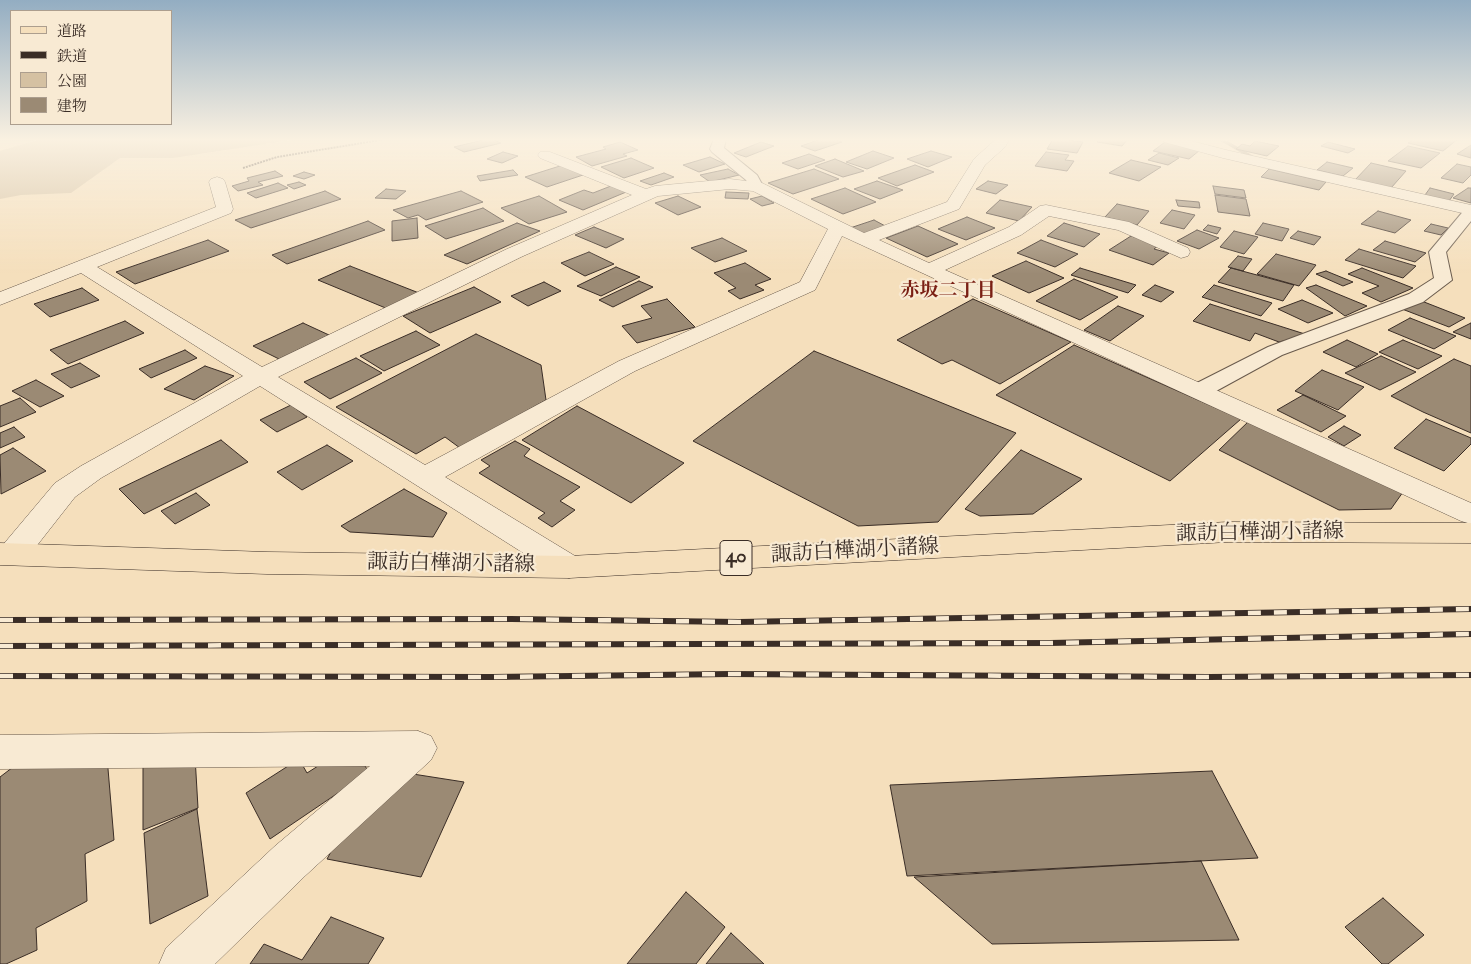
<!DOCTYPE html>
<html>
<head>
<meta charset="utf-8">
<style>
	body { margin:0 }
	#map { position:relative; width:1471px; height:964px; overflow:hidden; background:#f5dfbc; font-family:"IM FELL Double Pica","Noto Serif JP",serif }
	canvas { display:block }
	.legend { position:absolute; left:10px; top:10px; width:162px; height:115px; box-sizing:border-box; background:#f8ead3; border:1px solid #ac9e8e; margin:0; padding:6px 9px; list-style:none; font-size:15px; color:#3a2d26 }
	.legend li { display:flex; align-items:center; gap:10px; height:25px }
	.legend b { width:25px; border:1px solid #ac9e8e }
</style>
</head>
<body>
<div id="map">
<canvas width="1471" height="964"></canvas>
<ul class="legend">
<li><b style="height:6px;background:#f5dfbc"></b>道路</li>
<li><b style="height:6px;background:#3a2d26"></b>鉄道</li>
<li><b style="height:14px;background:#d5c1a2"></b>公園</li>
<li><b style="height:14px;background:#9b8a74"></b>建物</li>
</ul>
</div>
<script>
const g = document.querySelector('canvas').getContext('2d');
g.lineJoin = 'round';
function fillPath(path, color) {
  g.fillStyle = color;
  g.fill(path, 'evenodd');
}
function poly(rows) {
  const path = new Path2D();
  for (const r of rows) {
    path.moveTo(r[0], r[1]);
    for (let i = 2; i < r.length; i += 2) path.lineTo(r[i], r[i + 1]);
  }
  return path;
}
function trace(path, color, width, dash) {
  g.strokeStyle = color;
  g.lineWidth = width;
  g.lineCap = dash ? 'butt' : 'round';
  g.setLineDash(dash || []);
  g.stroke(path);
}
function label(font, color, halo, rows, align = 'center') {
  g.font = font + ' "IM FELL Double Pica","Noto Serif JP",serif';
  g.lineWidth = 4.5;
  g.setLineDash([]);
  g.textBaseline = 'middle';
  g.strokeStyle = halo;
  g.fillStyle = color;
  for (const [text, x, y, turn = 0] of rows) {
    g.save();
    g.translate(x, y);
    g.rotate((+turn || 0) * Math.PI / 180);
    g.textAlign = isNaN(turn) ? turn : align;
    if (halo) g.strokeText(text, 0, 0);
    g.fillText(text, 0, 0);
    g.restore();
  }
}
fillPath(poly([
	[40,139,298,139,173,158,120,158,71,193,21,195,0,199,0,151]
]), '#d5c1a2');
fillPath(poly([
	[1217,139,1224,139,1257,158,1252,159,1217,139]
]), '#847361');
const building = poly([
	[487,139,492,139,501,143,464,152,454,147,487,139],
	[821,139,834,139,842,142,815,151,801,146,821,139],
	[1053,139,1059,139,1083,142,1077,153,1047,149,1053,139],
	[1100,139,1128,139,1122,146,1097,142,1100,139],
	[1414,139,1458,139,1443,151,1408,143,1414,139],
	[1255,141,1279,146,1267,156,1236,149,1242,144,1250,146,1255,141],
	[620,142,638,150,623,154,627,156,592,166,576,157,606,149,603,147,620,142],
	[761,142,774,146,746,157,734,153,761,142],
	[1165,142,1200,150,1189,159,1153,151,1165,142],
	[1328,142,1355,149,1348,153,1321,146,1328,142],
	[1471,145,1471,158,1457,154,1471,145],
	[1408,146,1440,153,1421,168,1388,161,1408,146],
	[873,151,894,158,867,169,846,162,873,151],
	[931,151,952,157,928,167,907,159,931,151],
	[503,152,518,156,502,163,487,159,503,152],
	[1046,152,1069,155,1065,160,1074,161,1067,171,1035,166,1046,152],
	[1159,153,1179,158,1168,165,1148,160,1159,153],
	[809,154,825,160,798,169,782,163,809,154],
	[710,157,725,164,699,172,683,165,710,157],
	[631,158,654,168,624,178,601,167,631,158],
	[835,159,864,171,843,177,815,166,835,159],
	[1131,160,1161,167,1139,181,1109,173,1131,160],
	[1327,162,1353,168,1343,176,1317,170,1327,162],
	[1371,163,1406,171,1391,188,1355,180,1371,163],
	[1457,164,1471,167,1471,175,1463,183,1441,178,1457,164],
	[563,165,586,174,547,187,525,177,563,165],
	[915,165,934,172,897,186,878,178,915,165],
	[728,169,739,175,710,182,700,175,728,169],
	[814,169,839,179,793,194,768,183,814,169],
	[1269,169,1326,182,1319,190,1261,177,1269,169],
	[513,170,518,175,480,181,477,176,513,170],
	[275,171,283,176,258,182,263,185,238,191,232,186,249,181,247,178,275,171],
	[304,172,315,175,304,179,293,176,304,172],
	[664,173,674,177,651,185,640,181,664,173],
	[877,181,903,190,880,199,854,189,877,181],
	[988,181,1008,185,996,194,976,189,988,181],
	[299,182,306,185,294,189,287,185,299,182],
	[278,183,288,188,256,198,247,193,278,183],
	[616,184,631,190,583,210,559,200,584,190,593,193,616,184],
	[1213,186,1244,190,1246,198,1215,194,1213,186],
	[845,188,876,202,843,214,811,199,845,188],
	[1430,188,1454,194,1449,201,1425,195,1430,188],
	[1468,188,1471,188,1471,203,1453,198,1468,188],
	[386,189,406,191,396,199,375,198,386,189],
	[325,191,341,199,251,228,235,220,325,191],
	[461,191,483,202,426,220,418,215,408,218,393,210,461,191],
	[726,192,749,193,748,199,725,198,726,192],
	[1215,195,1246,199,1250,216,1218,212,1215,195],
	[539,196,567,212,529,224,501,208,539,196],
	[678,196,701,207,678,215,655,203,678,196],
	[762,196,774,203,762,206,750,199,762,196],
	[1000,200,1032,207,1019,221,986,213,1000,200],
	[1176,200,1199,202,1200,208,1178,206,1176,200],
	[1117,204,1149,211,1137,225,1105,217,1117,204],
	[483,208,504,221,446,239,425,226,483,208],
	[1172,210,1195,215,1184,229,1160,223,1172,210],
	[1378,211,1411,220,1395,233,1361,224,1378,211],
	[967,217,995,228,966,240,938,229,967,217],
	[417,218,418,238,392,241,392,221,417,218],
	[874,220,889,228,865,236,850,228,874,220],
	[368,221,385,230,287,264,272,255,368,221],
	[517,223,540,231,467,264,444,255,517,223],
	[1064,223,1100,234,1084,247,1047,236,1064,223],
	[1263,223,1289,229,1282,241,1255,234,1263,223],
	[1431,224,1448,228,1441,235,1424,231,1431,224],
	[1208,225,1221,228,1217,234,1203,230,1208,225],
	[918,226,958,244,927,257,886,238,918,226],
	[594,227,624,239,606,248,575,235,594,227],
	[1197,230,1219,238,1199,249,1177,241,1197,230],
	[1234,231,1258,237,1244,254,1220,247,1234,231],
	[1298,231,1321,237,1314,245,1290,238,1298,231],
	[1131,236,1159,245,1154,249,1169,253,1153,265,1109,250,1131,236],
	[722,238,747,251,715,262,691,248,722,238],
	[208,240,229,251,135,284,116,272,208,240],
	[1041,240,1078,254,1055,267,1017,253,1041,240],
	[1385,241,1426,253,1415,262,1373,250,1385,241],
	[1359,249,1416,266,1403,278,1345,260,1359,249],
	[589,252,614,264,585,276,561,263,589,252],
	[1276,254,1316,265,1299,286,1257,274,1276,254],
	[1238,256,1252,259,1243,271,1228,267,1238,256],
	[1026,261,1064,278,1029,293,992,276,1026,261],
	[745,263,771,279,755,285,764,290,740,299,728,291,736,288,714,273,745,263],
	[350,266,419,293,388,309,318,280,350,266],
	[616,267,640,277,601,296,577,286,616,267],
	[1080,268,1136,285,1128,293,1071,275,1080,268],
	[1231,268,1294,285,1283,301,1218,282,1231,268],
	[1362,268,1413,288,1381,302,1362,293,1379,286,1348,274,1362,268],
	[1326,271,1353,282,1343,286,1316,274,1326,271],
	[1074,279,1118,297,1080,320,1036,301,1074,279],
	[639,281,653,287,613,307,599,300,639,281],
	[544,282,561,291,528,306,511,296,544,282],
	[1155,285,1174,292,1161,302,1142,295,1155,285],
	[1214,285,1272,303,1261,316,1202,297,1214,285],
	[1316,285,1367,306,1345,316,1306,288,1316,285],
	[474,287,501,302,430,333,403,316,474,287],
	[82,288,99,300,50,317,34,304,82,288],
	[667,299,695,327,637,343,622,326,652,318,641,306,667,299],
	[973,299,1071,342,1000,384,952,360,942,364,897,340,973,299],
	[1302,300,1333,313,1308,323,1278,309,1302,300],
	[1419,300,1465,318,1449,327,1402,309,1419,300],
	[1210,304,1308,335,1279,342,1255,333,1250,341,1193,321,1210,304],
	[1118,306,1144,316,1110,341,1084,330,1118,306],
	[1410,318,1456,336,1434,349,1388,330,1410,318],
	[125,321,144,333,68,364,50,350,125,321],
	[303,323,329,335,279,359,253,346,303,323],
	[1471,323,1471,339,1453,332,1471,323],
	[416,331,440,345,384,371,360,356,416,331],
	[476,334,541,365,546,400,460,448,445,437,416,454,336,407,476,334],
	[1347,340,1378,354,1356,367,1323,352,1347,340],
	[1403,340,1442,356,1418,369,1379,352,1403,340],
	[1074,345,1241,419,1170,481,996,395,1074,345],
	[185,350,197,358,151,378,139,369,185,350],
	[814,351,1016,433,938,522,858,526,693,441,814,351],
	[1381,356,1416,372,1380,390,1345,373,1381,356],
	[356,358,382,373,330,399,304,382,356,358],
	[1454,359,1471,366,1471,433,1423,412,1391,396,1454,359],
	[80,363,100,376,71,388,51,374,80,363],
	[205,366,234,376,194,400,164,389,205,366],
	[1322,370,1364,387,1338,410,1295,391,1322,370],
	[36,380,64,396,40,407,12,391,36,380],
	[1303,395,1346,416,1321,432,1277,410,1303,395],
	[20,398,36,412,0,427,0,406,20,398],
	[291,405,307,417,277,432,260,420,291,405],
	[577,406,684,463,631,503,522,440,577,406],
	[1426,419,1471,438,1471,444,1444,471,1394,448,1426,419],
	[1250,420,1403,492,1391,509,1339,510,1219,450,1250,420],
	[1344,426,1361,435,1344,446,1328,437,1344,426],
	[14,427,25,437,0,448,0,433,14,427],
	[221,440,248,462,144,514,119,489,221,440],
	[515,441,530,449,524,456,580,487,560,501,575,510,552,527,538,518,545,513,479,473,490,466,481,460,515,441],
	[327,445,353,461,302,490,277,472,327,445],
	[13,448,46,471,1,494,0,455,13,448],
	[1021,450,1082,479,1033,514,980,516,965,509,1021,450],
	[404,489,447,513,433,537,350,532,341,526,404,489],
	[196,493,210,505,175,524,161,511,196,493],
	[194,739,198,808,143,830,143,759,194,739],
	[42,745,106,745,114,840,85,854,87,901,36,928,37,950,6,964,0,964,0,777,42,745],
	[351,745,369,772,270,839,246,793,299,759,307,773,351,745],
	[1212,771,1258,858,907,876,890,785,1212,771],
	[400,772,464,782,421,877,327,859,358,802,381,806,400,772],
	[197,809,208,896,150,924,144,833,197,809],
	[1201,861,1239,940,992,944,914,877,1201,861],
	[686,892,725,927,696,964,627,964,686,892],
	[1383,898,1424,935,1388,964,1382,964,1345,927,1383,898],
	[331,917,384,938,368,964,250,964,264,944,302,960,331,917],
	[731,933,764,964,706,964,731,933]
]);
fillPath(building, '#9b8a74');
trace(building, '#3a2d26', 1);
const lane = poly([
	[714,139,726,139,724,148,757,175,763,186,761,189,751,189,746,180,712,152,710,149,714,139],
	[1471,206,1471,221,1446,252,1452,280,1423,302,1282,355,1207,396,1199,398,1191,396,1188,391,1191,386,1268,347,1409,294,1434,278,1429,252,1466,208,1471,206]
]);
const street = poly([
	[996,139,1010,139,1005,147,985,165,959,209,879,240,929,263,1009,227,1040,206,1046,205,1129,222,1188,248,1190,252,1188,256,1181,258,1118,230,1049,216,1021,235,945,270,1471,503,1471,524,1461,521,842,236,815,290,635,371,445,477,580,559,584,567,580,575,569,578,558,575,260,386,101,478,75,497,24,562,13,565,2,562,0,558,2,546,55,483,81,466,243,376,81,273,0,305,0,292,216,207,209,182,211,179,217,177,223,179,225,182,233,209,231,213,97,267,262,367,507,249,632,195,540,158,538,155,540,152,550,152,646,189,655,186,730,179,762,183,864,233,947,202,974,159,996,139],
	[730,189,753,191,828,229,800,282,619,361,425,465,278,377,521,257,658,196,730,189],
	[1162,139,1184,139,1226,150,1471,205,1471,215,1223,158,1164,142,1162,139],
	[418,731,431,736,437,748,431,760,305,876,215,964,159,964,166,948,275,846,370,766,0,769,0,735,418,731]
]);
const primary = poly([
	[1228,522,1471,523,1471,543,1228,542,569,578,267,574,0,565,0,543,267,552,569,556,1228,522]
]);
trace(lane, '#695a4c', 2);
trace(street, '#695a4c', 1);
trace(primary, '#3a2d26', 1);
trace(poly([
	[243,168,277,157,386,139]
]), '#3a2d26', 2, [2, 1]);
fillPath(lane, '#f8ead3');
fillPath(street, '#f8ead3');
fillPath(primary, '#f5dfbc');
const rail = poly([
	[0,620,511,619,739,622,1471,609],
	[0,646,1050,643,1471,634],
	[0,676,492,677,730,674,1208,677,1471,675]
]);
trace(rail, '#3a2d26', 6);
trace(rail, '#f8ead3', 4.5, [13]);
const sky = g.createLinearGradient(0, 0, 0, 274);
sky.addColorStop(0, '#93adc2');
sky.addColorStop(0.51, '#faf1e1');
sky.addColorStop(1, '#faf1e100');
g.fillStyle = sky;
g.fillRect(0, 0, 1471, 274);
label('bold 19px', '#7a1f14', '#f8ead3', [
	["赤坂二丁目",948,292]
]);
for (const [x, y, w] of [
	[736,558,32]
]) {
  const box = new Path2D();
  box.roundRect(x - w / 2, y - 17.5, w, 35, 4);
  g.fillStyle = '#f8ead3';
  g.fill(box);
  trace(box, '#3a2d26', 1);
}
label('bold 20px', '#3a2d26', null, [
	["40",736,558]
]);
label('21px', '#3a2d26', '#f8ead3', [
	["諏訪白樺湖小諸線",1260,534,-1],
	["諏訪白樺湖小諸線",855,552,-3],
	["諏訪白樺湖小諸線",451,565,1]
]);
</script>
</body>
</html>
